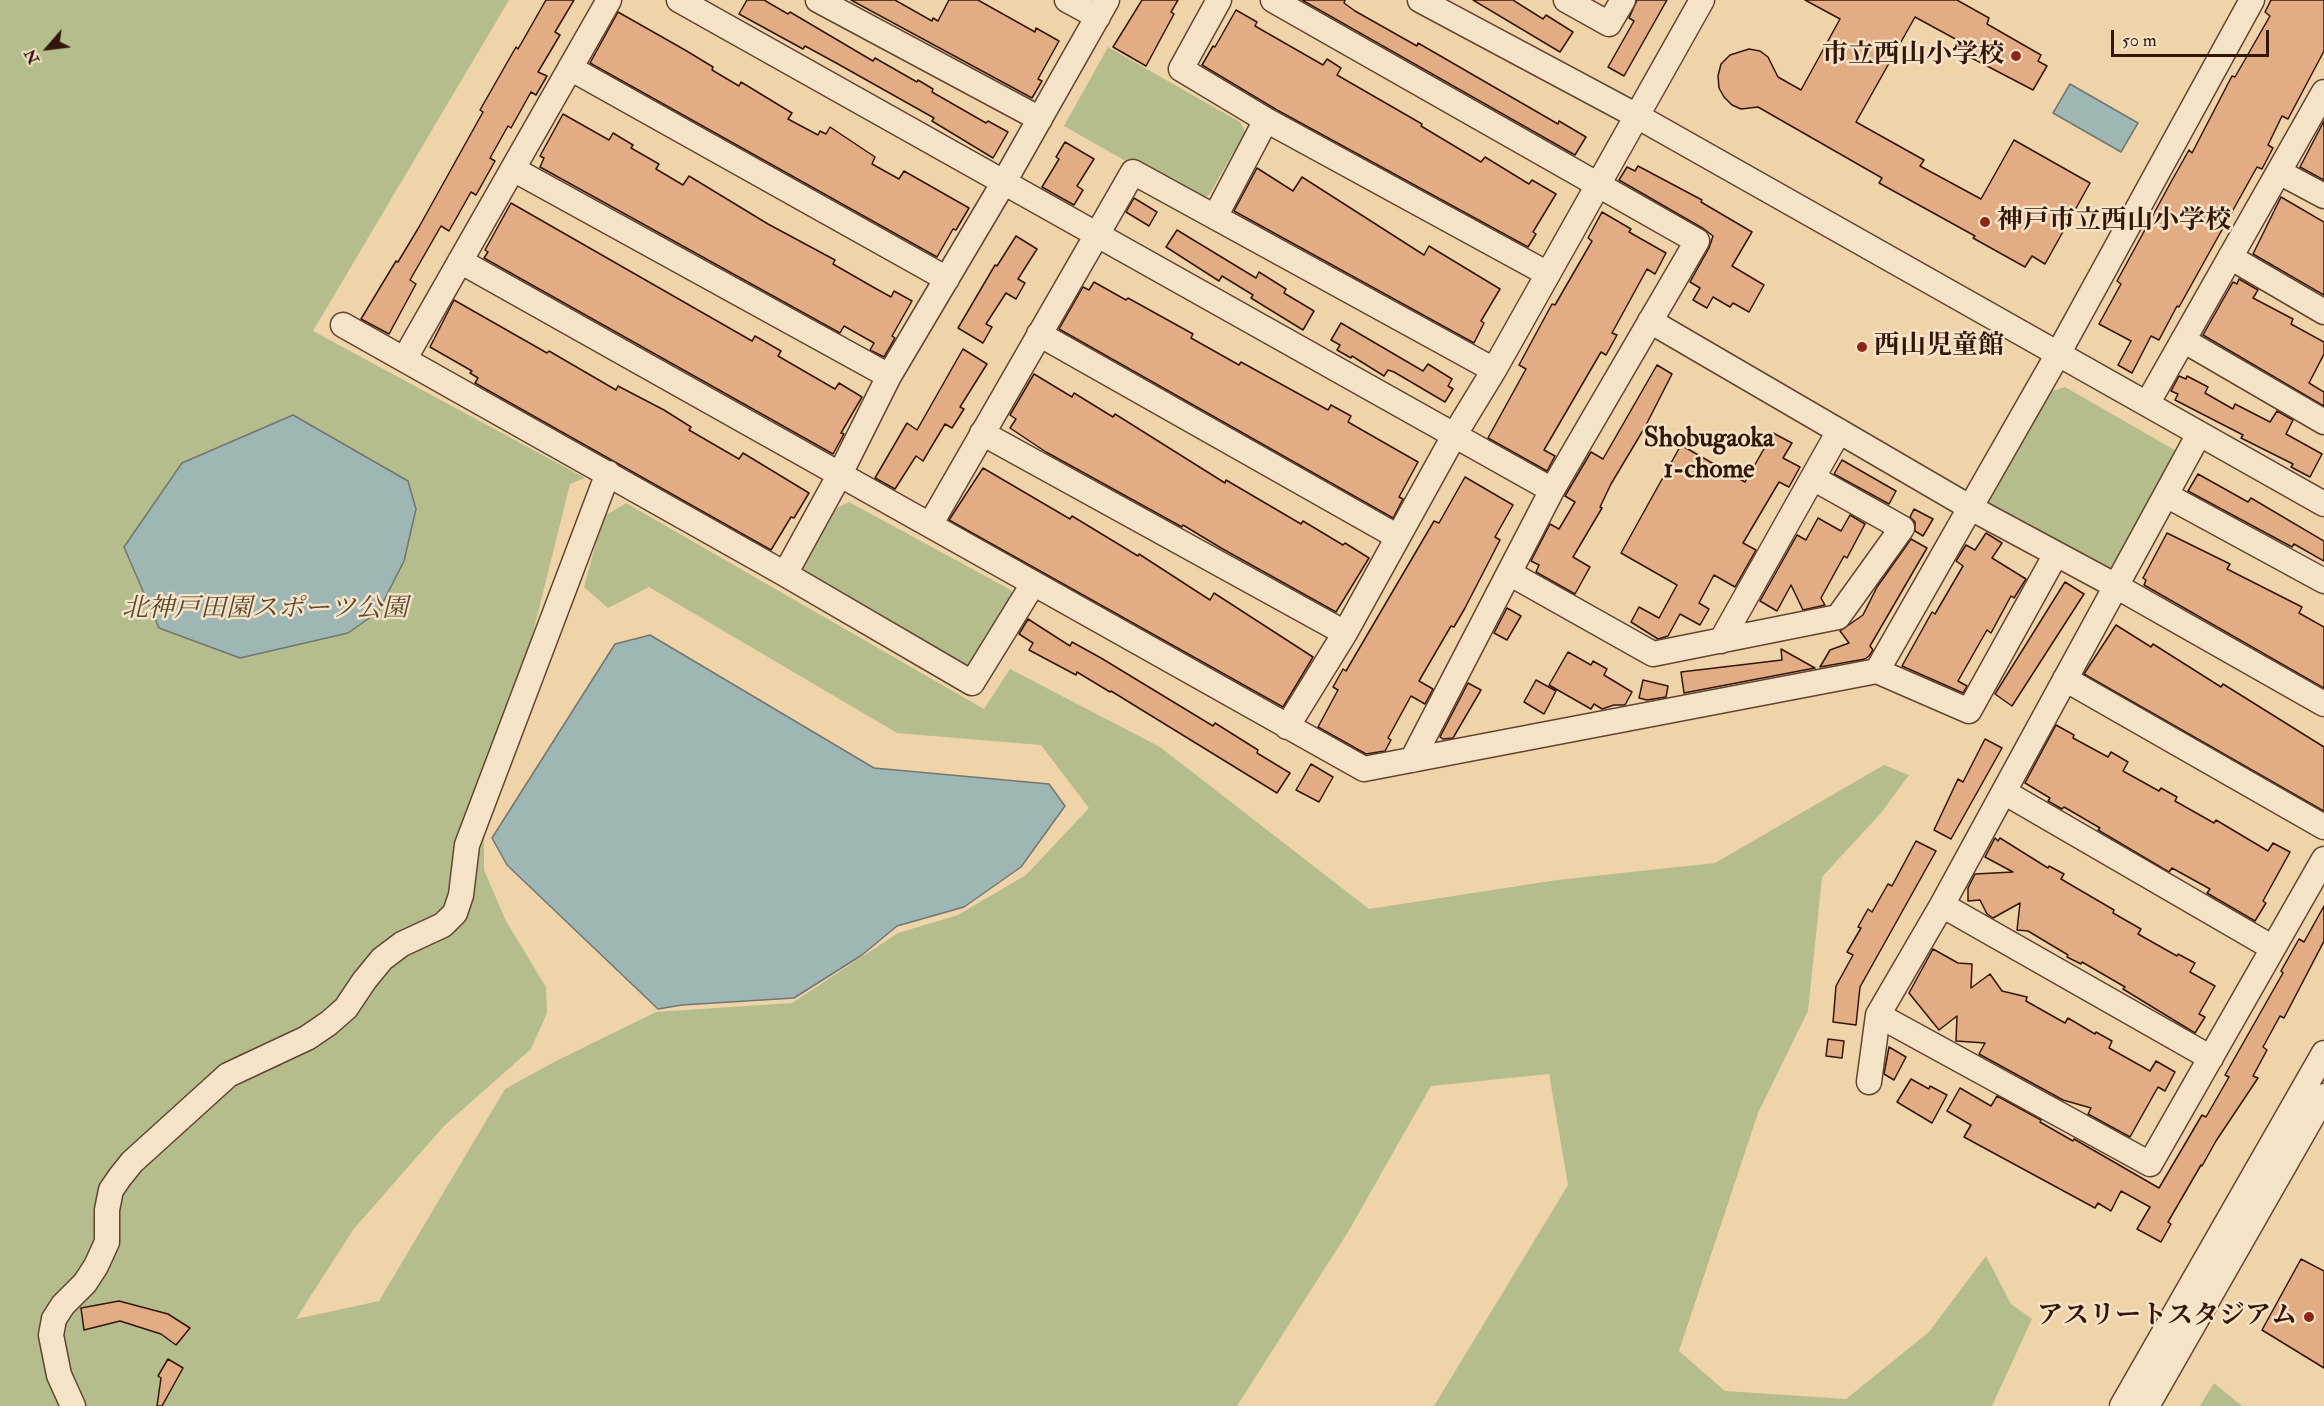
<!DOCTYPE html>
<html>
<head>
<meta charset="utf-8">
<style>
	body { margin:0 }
	#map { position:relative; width:2324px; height:1406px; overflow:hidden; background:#efd4aa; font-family:"IM FELL Double Pica",serif }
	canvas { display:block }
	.north { position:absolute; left:18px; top:18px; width:60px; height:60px; -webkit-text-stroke:4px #f5e3c8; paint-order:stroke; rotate:242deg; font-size:16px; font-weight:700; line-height:24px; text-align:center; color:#331509 }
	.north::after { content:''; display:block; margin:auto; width:21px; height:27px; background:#331509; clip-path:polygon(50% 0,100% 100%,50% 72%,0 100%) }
	.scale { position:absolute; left:2111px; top:30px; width:158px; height:27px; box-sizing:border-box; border:3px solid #331509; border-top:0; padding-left:8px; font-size:18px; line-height:21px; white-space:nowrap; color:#331509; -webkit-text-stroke:4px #f5e3c8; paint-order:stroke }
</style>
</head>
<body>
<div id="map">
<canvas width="2324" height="1406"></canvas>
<div class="north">N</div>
<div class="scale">50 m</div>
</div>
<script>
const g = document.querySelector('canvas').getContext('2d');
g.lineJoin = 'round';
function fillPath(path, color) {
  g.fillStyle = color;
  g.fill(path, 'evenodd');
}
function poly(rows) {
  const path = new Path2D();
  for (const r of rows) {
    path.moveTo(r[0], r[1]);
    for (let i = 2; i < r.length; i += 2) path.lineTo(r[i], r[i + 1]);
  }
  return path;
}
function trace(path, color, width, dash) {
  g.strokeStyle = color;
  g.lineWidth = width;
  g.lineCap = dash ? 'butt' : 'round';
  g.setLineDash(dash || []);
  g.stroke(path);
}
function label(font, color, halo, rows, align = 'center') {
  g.font = font + ' "IM FELL Double Pica","Noto Serif JP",serif';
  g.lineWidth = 5;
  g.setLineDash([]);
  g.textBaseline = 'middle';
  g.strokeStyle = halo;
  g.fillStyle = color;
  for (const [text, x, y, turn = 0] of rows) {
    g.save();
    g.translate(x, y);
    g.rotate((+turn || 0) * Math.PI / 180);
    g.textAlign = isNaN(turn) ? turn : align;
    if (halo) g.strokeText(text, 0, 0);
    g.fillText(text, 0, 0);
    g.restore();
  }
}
fillPath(poly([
	[0,0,509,0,313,331,585,478,570,484,484,830,484,870,506,921,546,987,547,1013,531,1049,444,1126,353,1230,296,1319,379,1301,505,1089,554,1062,656,1012,792,1003,898,933,958,915,1026,875,1089,808,1041,745,897,733,649,587,608,608,584,587,603,517,626,503,984,709,1010,669,1160,747,1369,909,1557,880,1715,863,1884,765,1909,775,1881,813,1822,877,1808,1011,1758,1113,1679,1351,1725,1391,1846,1399,1929,1332,1986,1256,2011,1304,2032,1319,1992,1406,1434,1406,1568,1185,1549,1074,1431,1086,1348,1232,1237,1406,0,1406],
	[1108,47,1240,122,1245,132,1209,195,1196,201,1064,126],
	[2065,387,2178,452,2115,569,2102,572,1986,506,2049,392],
	[849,502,1011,590,1014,600,974,667,961,671,796,572,837,508],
	[2214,1383,2242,1406,2200,1406]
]), '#b5bd8c');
const water = poly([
	[2070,84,2138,123,2121,152,2053,113,2070,84],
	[293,415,408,481,416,509,404,561,378,612,348,633,240,658,159,628,124,547,182,463,293,415],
	[650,635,874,768,1049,784,1065,806,1021,867,964,907,897,926,862,955,794,998,682,1005,658,1009,507,865,492,838,615,644,650,635]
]);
fillPath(water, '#9eb6b4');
trace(water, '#737670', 1.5);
const building = poly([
	[546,0,574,0,555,32,560,35,538,72,547,76,536,95,531,92,511,128,508,126,490,158,495,161,476,195,471,192,449,231,441,226,410,280,416,284,389,334,361,319,396,261,398,262,419,227,483,112,480,110,516,47,518,49,546,0],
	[747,0,764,0,788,14,790,12,873,61,875,58,917,82,918,80,933,89,932,92,986,123,988,121,1008,132,993,158,932,121,934,118,838,64,805,46,803,49,739,14,747,0],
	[851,0,895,0,932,21,933,18,938,21,949,0,978,0,1035,32,1036,28,1059,41,1038,79,1042,81,1032,98,851,0],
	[1142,0,1178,0,1171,12,1174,14,1146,66,1113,47,1142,0],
	[1302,0,1345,0,1344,3,1355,11,1417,46,1418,43,1558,124,1559,121,1586,137,1575,155,1302,0],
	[1473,0,1513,0,1543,19,1546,15,1573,32,1560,52,1473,0],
	[1637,0,1667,0,1624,76,1608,67,1634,21,1629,18,1637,0],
	[1805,0,1957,0,1989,18,1987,24,2041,55,2038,61,2047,66,2033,90,1966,55,1970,47,1915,17,1856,122,1924,160,1920,166,1981,199,2014,140,2090,183,2045,264,2032,256,2025,267,1973,238,1975,236,1879,183,1882,178,1758,107,1741,109,1732,105,1724,97,1719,88,1718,76,1721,64,1730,55,1749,49,1760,51,1768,57,1778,77,1801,90,1840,19,1805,0],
	[2271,0,2324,0,2324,51,2288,119,2282,116,2268,145,2273,148,2262,169,2257,167,2179,307,2177,306,2159,340,2151,336,2132,373,2118,365,2131,341,2099,324,2121,284,2117,281,2171,182,2189,150,2192,153,2232,76,2235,77,2270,16,2265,12,2271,0],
	[1236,10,1257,22,1255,26,1323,65,1327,59,1341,68,1337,75,1422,124,1421,126,1481,162,1485,157,1529,184,1532,180,1556,194,1533,232,1536,234,1528,247,1277,110,1202,65,1213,46,1215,47,1236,10],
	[618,12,685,50,713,67,712,70,739,86,741,82,764,96,792,113,788,119,818,135,820,131,826,134,830,127,875,157,872,164,899,179,904,171,969,208,956,230,953,229,937,257,590,63,618,12],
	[563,114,609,140,613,133,633,145,631,148,659,164,656,169,683,185,689,176,768,224,835,260,833,264,873,287,891,297,894,291,912,301,892,336,895,338,884,357,870,350,874,343,844,326,840,333,540,167,544,158,540,156,563,114],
	[2324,121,2324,180,2300,167,2324,121],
	[1065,142,1094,159,1077,186,1083,190,1074,205,1042,187,1059,159,1056,157,1065,142],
	[1638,166,1702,200,1701,202,1752,232,1732,266,1764,285,1749,312,1733,303,1730,307,1713,297,1707,308,1693,300,1700,288,1690,282,1709,248,1713,236,1704,229,1619,180,1627,167,1635,171,1638,166],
	[1257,168,1293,191,1302,177,1424,255,1429,246,1500,289,1481,321,1484,323,1474,343,1234,211,1257,168],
	[2281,197,2324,222,2324,295,2253,254,2281,197],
	[1134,198,1157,212,1149,226,1126,212,1134,198],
	[511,203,752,341,755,336,781,351,778,356,835,389,839,383,862,397,841,433,844,434,833,454,484,258,488,252,485,250,511,203],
	[1602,212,1631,229,1629,232,1666,253,1655,274,1647,269,1612,333,1617,335,1606,355,1601,352,1544,450,1555,456,1547,471,1488,438,1526,369,1519,365,1552,304,1555,305,1592,241,1588,238,1602,212],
	[1177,230,1256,278,1259,272,1286,289,1284,293,1314,311,1303,330,1251,298,1253,295,1222,276,1219,281,1166,247,1177,230],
	[1016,236,1037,249,1018,279,1025,283,1016,299,1006,293,986,324,992,327,983,343,958,328,995,265,997,266,1016,236],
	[2239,279,2258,290,2253,298,2293,319,2291,324,2324,342,2324,354,2309,383,2324,392,2324,406,2203,335,2233,282,2237,284,2239,279],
	[1094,282,1126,300,1128,298,1193,334,1191,338,1239,365,1241,362,1328,410,1331,405,1351,416,1348,422,1418,462,1399,497,1403,499,1393,518,1059,329,1083,287,1089,290,1094,282],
	[454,300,547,353,549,351,616,390,618,386,664,410,691,427,689,430,739,459,743,453,809,493,794,518,791,517,771,550,475,383,478,378,470,373,472,371,430,347,454,300],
	[1341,323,1423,371,1428,364,1452,379,1448,386,1453,389,1445,402,1394,372,1388,370,1384,376,1352,356,1351,358,1337,350,1340,345,1331,340,1341,323],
	[963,349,987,364,960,407,964,409,952,428,945,424,923,461,916,456,895,489,875,478,907,423,917,430,963,349],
	[1657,365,1672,374,1645,427,1611,484,1600,507,1602,508,1573,557,1590,567,1575,594,1536,572,1539,565,1531,561,1550,524,1559,529,1575,502,1565,496,1591,452,1603,459,1657,365],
	[1034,374,1072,397,1074,393,1113,417,1115,414,1225,483,1226,480,1301,524,1303,521,1343,545,1345,543,1369,558,1336,612,1221,548,1183,525,1182,527,1046,452,1010,428,1016,419,1010,415,1034,374],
	[2179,376,2186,379,2187,376,2208,387,2205,393,2233,409,2235,404,2270,422,2277,411,2293,420,2286,434,2322,454,2310,477,2291,467,2293,464,2241,438,2243,435,2175,400,2178,394,2171,391,2179,376],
	[1773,433,1792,443,1783,458,1800,467,1789,487,1779,482,1743,543,1756,550,1735,587,1714,575,1699,603,1709,609,1700,625,1680,614,1668,636,1658,639,1631,622,1639,607,1659,618,1677,585,1621,553,1681,445,1745,482,1773,433],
	[1842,460,1896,491,1889,504,1834,474,1842,460],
	[983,468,1070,519,1072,516,1138,556,1139,554,1210,600,1214,593,1313,657,1283,707,949,520,983,468],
	[2198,474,2248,502,2251,498,2324,541,2324,561,2294,544,2292,547,2188,491,2198,474],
	[1465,477,1513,505,1495,537,1500,540,1465,608,1454,627,1451,626,1419,681,1433,689,1425,704,1411,696,1388,738,1391,740,1385,751,1366,754,1318,727,1338,690,1333,687,1343,669,1346,671,1434,521,1439,523,1465,477],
	[1914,509,1933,519,1923,536,1915,531,1915,522,1910,517,1914,509],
	[1850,515,1865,524,1847,558,1844,556,1821,598,1825,605,1803,610,1791,585,1777,611,1760,601,1797,535,1806,540,1818,518,1841,531,1850,515],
	[1986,533,2002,543,1992,558,2026,579,2014,598,2011,596,1991,633,1987,630,1958,681,1967,686,1963,693,1902,666,1932,612,1935,614,1963,566,1956,561,1966,545,1975,550,1986,533],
	[2167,533,2230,564,2227,569,2302,607,2299,613,2324,627,2324,688,2144,585,2146,580,2143,578,2167,533],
	[1911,539,1927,548,1870,646,1873,650,1869,656,1865,659,1820,667,1830,650,1849,643,1840,631,1863,615,1877,587,1911,539],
	[2065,582,2084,594,2012,706,1995,694,2065,582],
	[1507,608,1521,616,1507,640,1494,633,1507,608],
	[1028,619,1070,646,1072,642,1101,658,1213,726,1215,723,1258,750,1257,753,1290,773,1277,793,1111,691,1110,692,1077,672,1076,675,1029,650,1033,643,1019,634,1028,619],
	[2116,625,2151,647,2153,644,2221,687,2223,684,2324,747,2324,811,2084,674,2116,625],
	[1781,649,1815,668,1684,693,1681,672,1782,660,1781,649],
	[1568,652,1591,665,1593,661,1607,669,1604,675,1632,692,1625,705,1614,705,1602,709,1594,704,1591,709,1549,685,1568,652],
	[1536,680,1556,691,1544,714,1524,702,1536,680],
	[1643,680,1668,686,1666,697,1647,700,1639,698,1643,680],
	[1468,683,1481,690,1453,738,1443,739,1440,737,1468,683],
	[2056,725,2074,735,2073,738,2108,757,2111,752,2128,762,2123,771,2159,791,2161,788,2177,797,2175,801,2214,823,2216,820,2268,851,2273,843,2290,852,2263,901,2266,903,2255,921,2207,893,2210,889,2172,868,2169,872,2098,830,2100,828,2064,807,2062,809,2048,801,2050,798,2025,783,2056,725],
	[1985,739,2002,748,1951,839,1934,830,1958,779,1963,782,1985,739],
	[1311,764,1333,777,1319,802,1296,790,1311,764],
	[1995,838,1998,841,2000,838,2048,868,2049,866,2064,874,2061,879,2114,910,2113,913,2141,929,2138,934,2177,956,2178,954,2195,963,2190,972,2215,986,2199,1014,2205,1017,2195,1033,2123,989,2125,987,2082,962,2081,964,2067,957,2068,955,2028,931,2017,930,2020,903,1993,918,1987,914,1980,900,1968,901,1968,888,1975,874,2013,872,1985,857,1995,838],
	[1916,841,1936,851,1860,987,1856,1025,1833,1022,1836,986,1853,955,1847,952,1861,928,1858,927,1868,909,1872,912,1888,884,1892,886,1916,841],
	[2324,906,2324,941,2284,1018,2280,1016,2263,1047,2267,1050,2253,1076,2258,1078,2216,1141,2202,1166,2201,1165,2168,1222,2171,1224,2161,1242,2137,1229,2150,1207,2121,1191,2111,1211,2098,1203,2095,1208,1964,1137,1971,1125,1947,1111,1960,1088,1991,1106,1997,1096,2041,1120,2040,1122,2073,1141,2074,1139,2159,1188,2202,1115,2206,1117,2229,1077,2225,1075,2283,973,2281,971,2299,939,2304,942,2324,906],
	[1933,949,1958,963,1972,964,1971,988,1990,974,2002,991,2027,997,2026,1001,2065,1023,2068,1018,2095,1034,2096,1032,2112,1041,2109,1048,2150,1071,2156,1061,2175,1072,2165,1091,2158,1087,2130,1137,2088,1114,2091,1108,2063,1100,1979,1054,1985,1043,1956,1041,1957,1016,1939,1030,1909,993,1933,949],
	[1828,1039,1844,1041,1842,1058,1826,1056,1828,1039],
	[1889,1047,1906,1057,1894,1080,1884,1074,1889,1047],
	[1911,1079,1929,1089,1930,1086,1947,1095,1932,1123,1897,1102,1911,1079],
	[2301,1259,2324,1271,2324,1368,2262,1330,2301,1259],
	[119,1301,168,1314,190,1328,176,1345,161,1334,120,1321,84,1330,81,1308,119,1301],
	[168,1359,183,1368,162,1406,157,1406,161,1378,158,1376,168,1359]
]);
fillPath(building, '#e2ac84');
trace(building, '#331509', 1.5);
const minor = poly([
	[679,0,1552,490],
	[818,0,1040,119],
	[1067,0,1098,17],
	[1219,0,1181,69,1266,120,1548,274],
	[1273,0,1697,241,1552,490,1412,760],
	[1420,0,1637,116,2324,504],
	[1566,0,1609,24,1623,0],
	[570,68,947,279],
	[513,169,889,376],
	[2279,172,2324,196],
	[1215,217,1266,120],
	[2230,257,2324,312],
	[460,261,1364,769,1877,671,2058,354,2252,0],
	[1650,321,1971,508,2116,586,2324,704],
	[343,325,785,574,972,683,1033,584],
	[1039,334,1398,537],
	[2183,340,2324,422],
	[405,358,609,0],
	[2147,404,2324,92],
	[982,433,1345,633],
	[2166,495,2324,581],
	[930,525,1133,172,1494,370],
	[1509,573,1653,654,1838,617,1902,528,1813,478],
	[785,574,840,474,889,376,1004,182,1107,0],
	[1721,641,1839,431],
	[1877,671,1969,711,2056,554],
	[2065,679,2324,827],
	[1287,727,1345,633,1455,434,1494,370,1702,0],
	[2004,792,2273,948],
	[1942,905,2211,1058],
	[1878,1015,2150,1164,2324,859],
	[1869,1082,1878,1015,1942,905,2199,434],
	[73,1406,59,1375,51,1335,54,1319,63,1305,85,1283,96,1266,107,1242,107,1210,111,1190,120,1177,132,1162,228,1075,307,1038,329,1023,346,1008,364,981,382,959,402,944,443,925,455,913,461,895,467,845,608,473],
	[2122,1406,2324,1053],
	[2147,1406,2324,1096]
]);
trace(minor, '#624531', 27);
trace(minor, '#f5e3c8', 24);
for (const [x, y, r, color] of [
	[2016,56,6,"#8f2418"],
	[1985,222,6,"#8f2418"],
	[1862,347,6,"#8f2418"],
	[2309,1317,6,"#8f2418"]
]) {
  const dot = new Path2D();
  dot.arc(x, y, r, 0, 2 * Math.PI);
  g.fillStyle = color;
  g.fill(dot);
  trace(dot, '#f5e3c8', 2);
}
label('bold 26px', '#331509', '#f5e3c8', [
	["市立西山小学校",2004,56],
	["神戸市立西山小学校",1997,222,"left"],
	["西山児童館",1874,347,"left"],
	["アスリートスタジアム",2297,1317]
], 'right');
label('italic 26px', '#5a4730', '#f5e3c8', [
	["北神戸田園スポーツ公園",265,610]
]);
label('bold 27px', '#331509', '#f5e3c8', [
	["Shobugaoka",1709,440],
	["1-chome",1709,471]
]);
</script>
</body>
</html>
